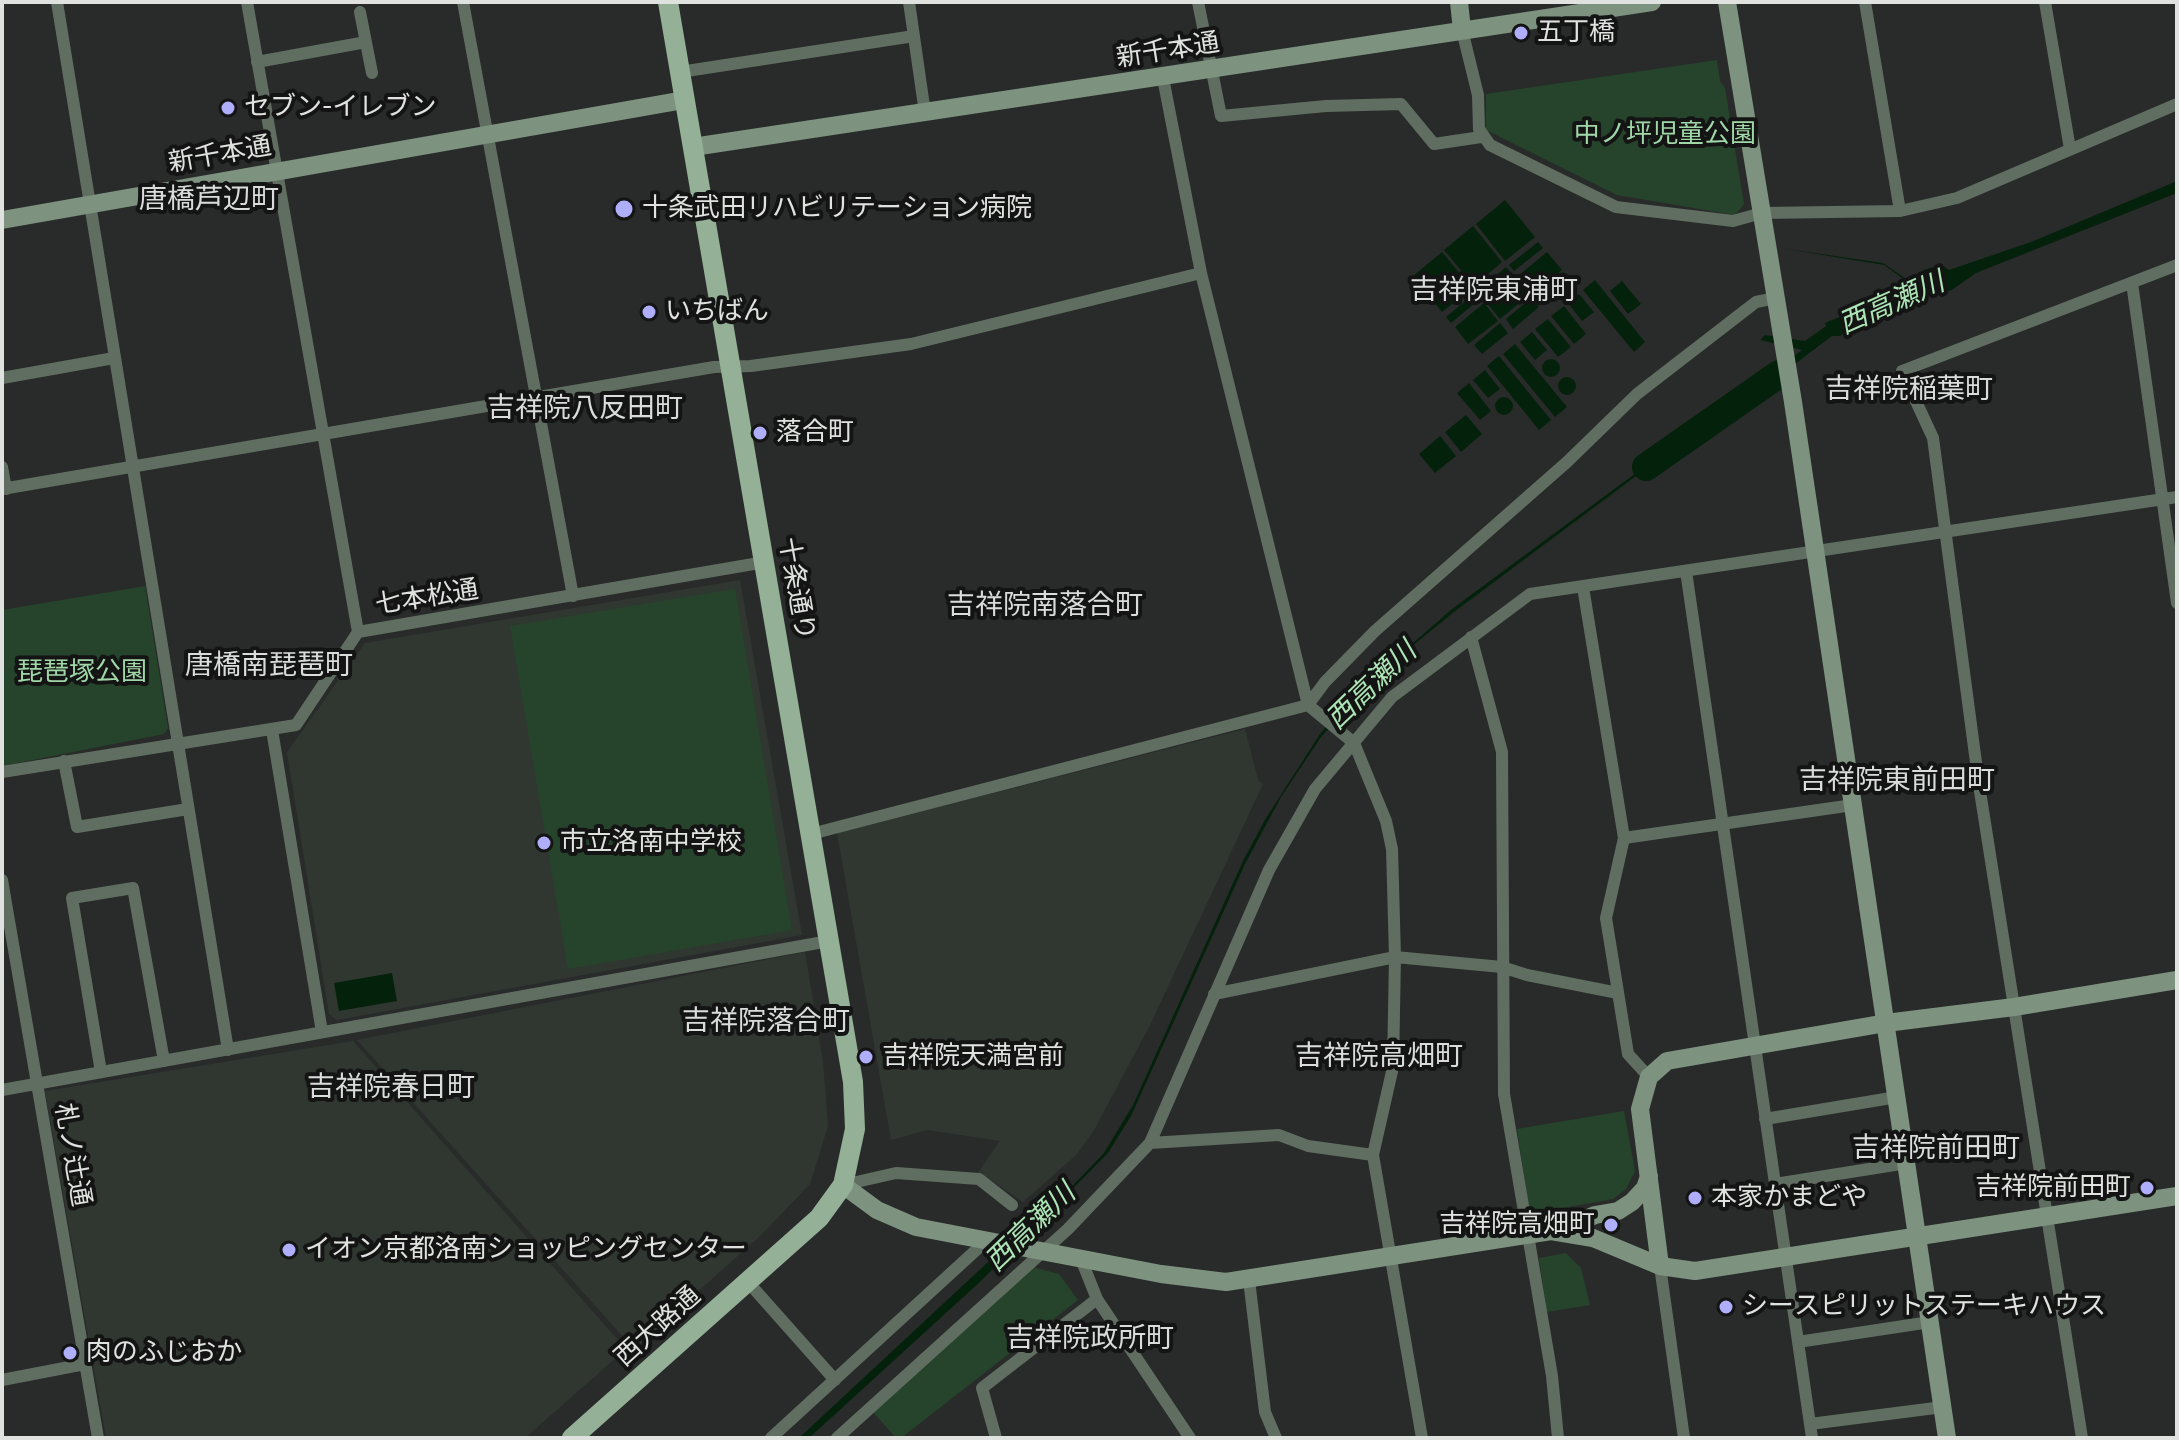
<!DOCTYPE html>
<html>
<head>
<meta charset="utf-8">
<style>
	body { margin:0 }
	#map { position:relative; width:2179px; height:1440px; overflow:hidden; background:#292b2a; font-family:"Fira Sans",sans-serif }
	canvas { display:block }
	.frame { position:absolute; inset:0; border:4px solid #e0e2e0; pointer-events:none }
</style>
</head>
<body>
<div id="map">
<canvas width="2179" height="1440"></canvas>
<div class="frame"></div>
</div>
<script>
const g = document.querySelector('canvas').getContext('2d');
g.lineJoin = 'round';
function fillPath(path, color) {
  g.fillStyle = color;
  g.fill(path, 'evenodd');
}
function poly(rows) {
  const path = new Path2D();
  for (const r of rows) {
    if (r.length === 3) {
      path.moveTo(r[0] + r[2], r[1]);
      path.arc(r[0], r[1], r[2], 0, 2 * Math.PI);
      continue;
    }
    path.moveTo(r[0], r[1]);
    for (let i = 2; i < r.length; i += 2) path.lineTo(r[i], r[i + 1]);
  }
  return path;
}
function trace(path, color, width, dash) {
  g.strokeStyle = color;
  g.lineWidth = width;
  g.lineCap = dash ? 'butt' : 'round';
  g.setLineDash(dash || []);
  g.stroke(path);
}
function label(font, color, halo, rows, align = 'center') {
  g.font = font + ' "Fira Sans","Noto Sans JP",sans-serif';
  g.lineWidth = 8;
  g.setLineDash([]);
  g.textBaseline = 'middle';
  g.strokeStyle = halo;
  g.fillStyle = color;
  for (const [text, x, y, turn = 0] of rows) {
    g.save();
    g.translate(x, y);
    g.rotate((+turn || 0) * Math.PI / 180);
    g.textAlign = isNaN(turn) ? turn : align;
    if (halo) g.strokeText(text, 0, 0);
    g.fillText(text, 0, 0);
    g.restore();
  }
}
fillPath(poly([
	[740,580,802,935,337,1020,329,1014,287,752,365,643],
	[1245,729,1258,780,1263,784,1150,1025,1093,1132,1076,1155,1023,1202,982,1174,977,1174,1000,1141,927,1130,891,1140,837,833],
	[805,952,823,1062,828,1126,810,1184,761,1235,634,1349,357,1040],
	[353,1041,626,1349,525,1438,106,1438,45,1091]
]), '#303731');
fillPath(poly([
	[1717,60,1720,81,1725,88,1744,204,1735,215,1617,195,1486,130,1486,94],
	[145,586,168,728,164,734,2,766,2,610],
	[735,589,792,930,568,969,510,626],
	[1624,1111,1635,1171,1626,1189,1613,1199,1535,1213,1529,1209,1517,1129],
	[1566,1253,1581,1268,1590,1305,1547,1312,1539,1258],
	[1032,1267,1059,1274,1078,1300,901,1438,896,1438,873,1412]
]), '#26442b');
fillPath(poly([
	[2177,181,2177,193,1976,273,1952,290,1909,298,1898,309,1884,310,1855,324,1840,336,1832,336,1750,398,1746,394,1454,612,1389,665,1321,737,1281,797,1245,864,1131,1116,1108,1153,981,1281,809,1438,799,1438,988,1262,1031,1229,1104,1153,1133,1105,1243,861,1266,818,1320,734,1350,698,1452,609,1802,350,1760,340,1765,335,1805,341,1826,326,1825,323,1887,297,1906,285,1913,286,1884,265,1780,248,1883,263,1915,285,1912,278,1919,277,1923,270,1942,265,1949,270,2031,242],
	[1505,200,1535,237,1505,261,1476,224],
	[1473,226,1502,262,1474,286,1444,250],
	[1538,242,1543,248,1514,271,1509,265],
	[1442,252,1472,288,1442,312,1413,276],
	[1547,252,1562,270,1533,294,1518,276],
	[1506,267,1511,273,1482,297,1478,291],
	[1563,272,1571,282,1546,303,1537,293],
	[1516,278,1529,295,1500,319,1486,302],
	[1595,280,1645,342,1634,352,1583,290],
	[1622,281,1641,304,1628,314,1610,291],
	[1475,293,1480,299,1451,323,1446,317],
	[1579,294,1594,312,1582,321,1568,303],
	[1531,298,1539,307,1513,329,1506,319],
	[1484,303,1498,321,1468,344,1455,327],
	[1564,306,1586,334,1574,344,1551,316],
	[1548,319,1571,347,1558,357,1535,329],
	[1500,323,1508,333,1482,354,1474,345],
	[1532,332,1547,350,1535,360,1520,342],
	[1515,344,1567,407,1555,417,1503,354],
	[1499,356,1551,420,1539,430,1487,366],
	[1551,368,9],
	[1485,370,1500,389,1488,398,1473,380],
	[1567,386,9],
	[1469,383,1491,411,1480,420,1457,393],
	[1504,406,9],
	[1466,415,1482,434,1461,452,1445,432],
	[1440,436,1456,456,1435,473,1419,454],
	[392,973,397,1001,339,1011,334,983]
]), '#04220b');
trace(poly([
	[1646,467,1779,374]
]), '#04220b', 28);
trace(poly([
	[57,2,228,1050],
	[247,2,358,632],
	[463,2,573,596],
	[909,2,925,113],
	[1198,2,1221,116,1326,106,1401,104,1434,144,1481,137],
	[1865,2,1900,211],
	[2045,2,2070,149],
	[360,12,372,73],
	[1462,30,1478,95,1479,129,1490,145,1616,207,1733,221,1762,213,1900,211,1957,198,2177,104],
	[257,62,366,42],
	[680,72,914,36],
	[1163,78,1201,273,1308,705,1354,743,1386,821,1392,849,1395,957,1393,1067,1373,1155,1422,1438],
	[2132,283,2177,603],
	[2,378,114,358],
	[2,467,6,489],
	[2,489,714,367,751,366,911,344,1201,273],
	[1686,571,1812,1438],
	[1583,587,1624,838,1606,918,1628,1054,1649,1077],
	[1471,637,1502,752,1504,1094,1552,1376,1558,1438],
	[272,730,322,1032],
	[64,761,77,827,188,809],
	[2,772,296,725,358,632,765,562],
	[811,834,1308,705,1325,682,1375,631,1567,462,1637,394,1756,302,1776,298],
	[1624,838,1853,805],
	[2,880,98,1438],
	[1214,994,1395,957,1502,967,1527,975,1618,993],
	[101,1072,72,898,133,888,164,1061],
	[2,1090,829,941],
	[1765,1119,1897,1097],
	[1150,1143,1279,1135,1308,1146,1373,1155],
	[1775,1184,1907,1163],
	[843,1185,896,1173,979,1179,1012,1205],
	[1081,1259,1097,1299,1190,1438],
	[1660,1266,1684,1438],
	[1249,1280,1265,1412,1276,1438],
	[748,1282,835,1380],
	[1798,1342,1930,1322],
	[2,1380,85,1364],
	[1810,1424,1943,1407],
	[771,1438,986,1241],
	[837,1438,1068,1229,1150,1143,1269,870,1315,789,1392,697,1530,594,2177,497],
	[996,1438,982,1388,1097,1299],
	[2082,1438,1979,785,1933,438,1902,371,2177,265]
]), '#606e62', 12);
trace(poly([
	[1459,2,1462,30],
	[1727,2,1793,402,1947,1438],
	[693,147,1652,2],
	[2,220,684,100],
	[843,1185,877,1210,916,1227,1161,1274,1226,1282,1551,1231,1593,1238,1660,1266,1695,1271,2177,1196],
	[1559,1231,1595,1215,1618,1211,1632,1202,1645,1188,1649,1176],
	[1660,1266,1640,1109,1649,1077,1667,1061,1886,1023,2014,1007,2177,980]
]), '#7d9380', 18);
trace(poly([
	[572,1438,819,1218,843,1185,855,1129,853,1082,668,2]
]), '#94b097', 20);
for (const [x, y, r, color] of [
	[1521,33,8,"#afaefa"],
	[228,108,8,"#afaefa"],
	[624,209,10,"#afaefa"],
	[649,312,8,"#afaefa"],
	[760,433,8,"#afaefa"],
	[544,843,8,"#afaefa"],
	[866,1057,8,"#afaefa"],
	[2147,1188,8,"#afaefa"],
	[1695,1198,8,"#afaefa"],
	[1611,1225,8,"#afaefa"],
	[289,1250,8,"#afaefa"],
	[1726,1307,8,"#afaefa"],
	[70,1353,8,"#afaefa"]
]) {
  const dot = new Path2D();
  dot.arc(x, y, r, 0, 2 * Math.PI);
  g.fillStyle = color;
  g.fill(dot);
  trace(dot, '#131413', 3);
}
label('26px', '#e0e2e0', '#131413', [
	["五丁橋",1537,33],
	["セブン-イレブン",244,108],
	["十条武田リハビリテーション病院",642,209],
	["いちばん",665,312],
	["落合町",776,433],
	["市立洛南中学校",560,843],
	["吉祥院天満宮前",882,1057],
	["吉祥院前田町",2131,1188,"right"],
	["本家かまどや",1711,1198],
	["吉祥院高畑町",1595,1225,"right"],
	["イオン京都洛南ショッピングセンター",305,1250],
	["シースピリットステーキハウス",1742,1307],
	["肉のふじおか",86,1353]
], 'left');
label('26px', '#e0e2e0', '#131413', [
	["新千本通",1168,51,-9],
	["新千本通",220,155,-10],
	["十条通り",796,589,80],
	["七本松通",427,598,-9],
	["札ノ辻通",72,1155,80],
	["西大路通",658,1327,-42]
]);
label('26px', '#a0d7a8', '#131413', [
	["中ノ坪児童公園",1665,135],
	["琵琶塚公園",82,673]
]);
label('28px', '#d9dcda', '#131413', [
	["唐橋芦辺町",209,200],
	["吉祥院東浦町",1494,291],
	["吉祥院稲葉町",1909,390],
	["吉祥院八反田町",585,409],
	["吉祥院南落合町",1045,606],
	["唐橋南琵琶町",269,666],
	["吉祥院東前田町",1897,781],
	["吉祥院落合町",766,1022],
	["吉祥院高畑町",1379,1057],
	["吉祥院春日町",391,1088],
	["吉祥院前田町",1936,1149],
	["吉祥院政所町",1090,1339]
]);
label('italic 28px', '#ade4b5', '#131413', [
	["西高瀬川",1892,304,-24],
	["西高瀬川",1372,686,-44],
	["西高瀬川",1031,1228,-44]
]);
</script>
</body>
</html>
